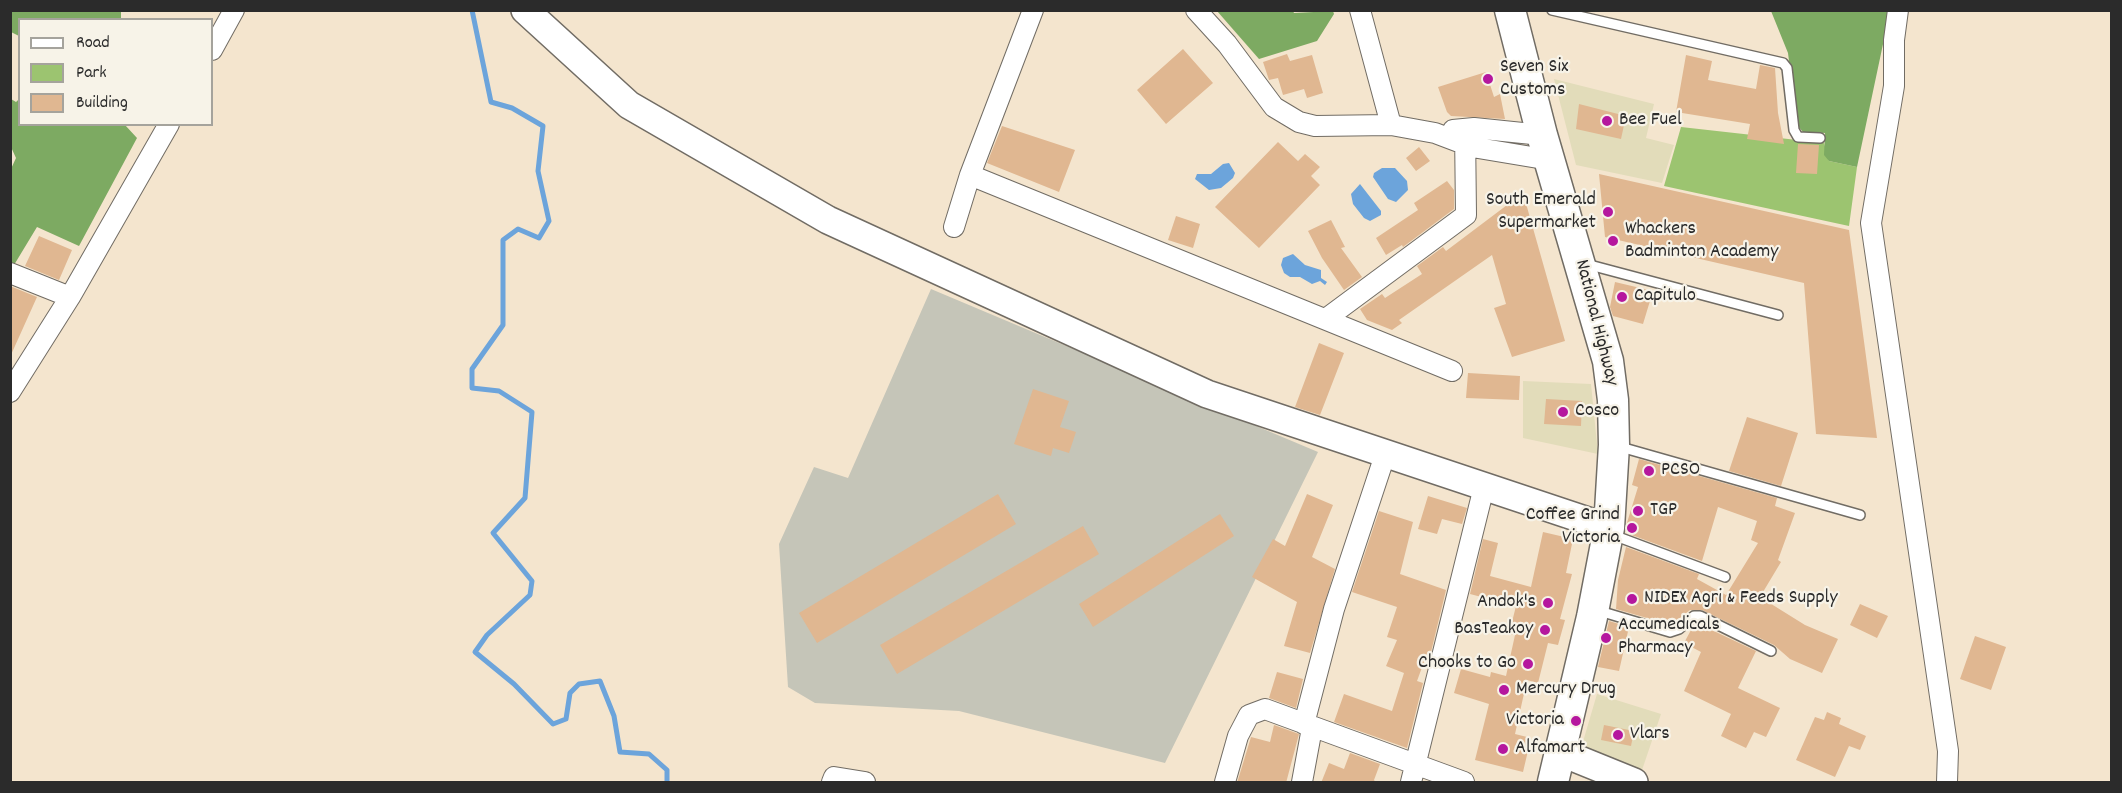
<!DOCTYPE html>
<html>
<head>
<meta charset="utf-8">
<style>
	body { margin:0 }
	#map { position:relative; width:2122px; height:793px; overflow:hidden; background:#f4e5ce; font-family:Dekko,sans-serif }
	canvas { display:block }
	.frame { position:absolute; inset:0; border:12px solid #2b2b2b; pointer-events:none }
	.legend { position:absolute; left:18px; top:18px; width:195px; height:108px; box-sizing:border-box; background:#f7f3e8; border:2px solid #a5a39c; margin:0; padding:8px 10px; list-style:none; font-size:18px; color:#2b2b2b }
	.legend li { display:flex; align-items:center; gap:12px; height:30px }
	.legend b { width:30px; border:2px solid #a5a39c }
</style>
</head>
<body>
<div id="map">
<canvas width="2122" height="793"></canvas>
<div class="frame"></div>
<ul class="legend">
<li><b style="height:8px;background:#fff"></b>Road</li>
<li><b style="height:16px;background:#9cc470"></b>Park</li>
<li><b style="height:16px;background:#e0b791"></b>Building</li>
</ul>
</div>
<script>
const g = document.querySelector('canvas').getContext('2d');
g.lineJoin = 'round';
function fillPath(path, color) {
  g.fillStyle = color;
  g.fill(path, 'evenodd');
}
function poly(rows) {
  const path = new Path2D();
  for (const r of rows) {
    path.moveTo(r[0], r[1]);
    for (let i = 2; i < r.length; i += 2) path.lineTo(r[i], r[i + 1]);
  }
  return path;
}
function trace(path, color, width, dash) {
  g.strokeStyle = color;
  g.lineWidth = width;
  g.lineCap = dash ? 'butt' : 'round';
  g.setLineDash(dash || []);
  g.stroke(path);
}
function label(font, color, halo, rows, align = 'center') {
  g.font = font + ' Dekko,sans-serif';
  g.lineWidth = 4.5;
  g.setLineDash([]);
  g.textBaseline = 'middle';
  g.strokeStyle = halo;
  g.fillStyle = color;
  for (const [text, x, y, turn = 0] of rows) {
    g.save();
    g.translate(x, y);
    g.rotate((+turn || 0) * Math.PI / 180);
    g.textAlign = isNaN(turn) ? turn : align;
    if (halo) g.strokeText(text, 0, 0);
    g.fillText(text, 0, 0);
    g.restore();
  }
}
fillPath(poly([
	[1554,79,1654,104,1646,138,1674,145,1662,183,1576,165],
	[1523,381,1591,384,1598,454,1523,438],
	[1597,694,1661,714,1641,773,1587,752,1582,745]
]), '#e2dcba');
fillPath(poly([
	[931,289,1318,452,1165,763,959,711,815,703,788,687,779,544,814,467,848,478]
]), '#c5c5b8');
fillPath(poly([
	[1681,127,1824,143,1829,161,1857,167,1849,226,1664,186]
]), '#9cc470');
fillPath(poly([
	[10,11,121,11,121,19,20,20,19,36,11,32],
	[1293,11,1294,13,1333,11,1334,14,1317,41,1259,59,1217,11],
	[1771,11,1890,11,1857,167,1829,161,1824,155,1825,133,1803,132,1797,125,1788,53],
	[11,99,16,102,19,99,20,124,125,125,137,138,79,246,37,227,14,265,10,264,10,171,16,158,11,147]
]), '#7daa62');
fillPath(poly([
	[1229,163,1235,173,1233,178,1221,188,1209,190,1195,179,1197,174,1211,174,1223,164],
	[1382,168,1395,168,1407,181,1408,190,1396,202,1388,199,1373,177,1374,173],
	[1360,184,1381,211,1381,215,1370,221,1364,218,1353,204,1351,194],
	[1293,254,1305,265,1321,270,1321,278,1327,282,1325,285,1320,281,1312,284,1300,277,1290,277,1284,273,1281,265,1283,258]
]), '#6ca4db');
trace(poly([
	[472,10,491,102,512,108,543,126,538,171,549,221,539,238,518,229,503,240,503,325,472,369,472,388,499,391,532,412,525,498,493,533,532,581,530,595,487,635,475,652,514,684,553,724,566,719,570,693,579,684,600,681,614,716,620,752,649,754,667,770,667,782]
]), '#6ca4db', 5);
fillPath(poly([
	[1183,49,1213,83,1166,124,1137,90],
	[1287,54,1290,61,1312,55,1323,93,1307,98,1304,89,1283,95,1278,78,1269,80,1263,62],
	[1686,55,1712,61,1708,80,1756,89,1760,65,1775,68,1778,113,1784,144,1747,139,1750,124,1676,112],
	[1486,72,1494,97,1500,94,1505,119,1451,116,1447,112,1438,87],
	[1579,104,1626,116,1621,139,1576,129],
	[1002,126,1075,150,1059,192,987,163],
	[1278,142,1298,161,1305,154,1320,167,1311,176,1320,185,1259,248,1215,207],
	[1798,144,1819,145,1817,174,1796,173],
	[1419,147,1430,161,1416,171,1406,158],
	[1599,174,1849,230,1877,438,1816,434,1804,283,1605,237],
	[1447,181,1454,190,1454,209,1403,247,1402,245,1386,255,1376,238,1418,210,1414,203],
	[1523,193,1565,341,1512,357,1494,308,1506,304,1492,255,1399,320,1402,323,1392,330,1367,320,1360,309,1382,294,1385,298,1422,274,1417,266,1443,247,1446,251],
	[1176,216,1200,224,1193,248,1168,240],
	[1331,220,1345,247,1341,248,1362,277,1344,290,1322,258,1308,231],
	[39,236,72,250,59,280,25,266],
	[1615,282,1653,291,1643,324,1613,316,1610,307],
	[10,286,37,297,10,357],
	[1319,343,1344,353,1320,415,1295,407],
	[1468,373,1520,376,1519,400,1466,398],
	[1033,389,1069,401,1060,427,1076,432,1069,453,1053,448,1051,456,1014,444],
	[1546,399,1582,401,1581,426,1544,424],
	[1747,417,1798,433,1781,486,1729,471],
	[1639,459,1777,498,1775,506,1795,513,1778,560,1781,562,1760,597,1805,625,1838,639,1822,673,1790,659,1774,645,1702,610,1690,610,1671,625,1616,609,1618,580,1626,547,1699,574,1697,579,1726,595,1758,543,1751,540,1757,521,1718,507,1702,561,1629,534,1626,526,1638,487,1632,485],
	[998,494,1016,524,817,643,799,613],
	[1307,494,1333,505,1312,557,1335,569,1310,653,1284,646,1297,602,1252,577,1273,539,1285,546],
	[1428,496,1467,508,1462,524,1442,519,1437,534,1418,529],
	[1379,511,1413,522,1400,574,1446,590,1431,652,1428,651,1417,681,1423,683,1407,748,1334,722,1344,694,1392,711,1404,673,1386,666,1397,640,1387,637,1397,607,1352,592],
	[1220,514,1234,536,1093,627,1079,604],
	[1083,526,1099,554,897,674,880,645],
	[1543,532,1573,539,1566,573,1572,574,1560,619,1565,620,1558,645,1548,643,1538,683,1527,680,1515,734,1531,738,1523,772,1475,760,1489,704,1454,693,1461,669,1490,677,1491,672,1506,676,1515,635,1509,634,1516,606,1470,594,1483,539,1498,543,1490,576,1531,587],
	[1860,604,1888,616,1877,638,1850,625],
	[1609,621,1629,627,1619,671,1598,667],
	[1697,623,1756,651,1738,688,1780,708,1766,737,1754,732,1746,748,1721,736,1731,714,1684,691,1701,652,1684,643,1691,630,1689,629],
	[1975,636,2006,647,1991,690,1960,679],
	[1277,672,1303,679,1296,708,1269,698],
	[1827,712,1841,718,1839,724,1866,736,1860,750,1849,746,1835,777,1796,760,1815,717,1824,720],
	[1274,725,1299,734,1286,783,1237,783,1251,737,1270,742],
	[1604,725,1634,731,1631,746,1601,740],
	[1350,753,1380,764,1374,780,1376,783,1321,783,1329,763,1344,769]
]), '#e0b791');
const lane = poly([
	[1552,10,1783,63,1787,68,1794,130,1798,137,1820,138],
	[1586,264,1778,315],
	[1617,446,1860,515],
	[1613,535,1725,577],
	[1596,610,1670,632,1679,629,1694,616,1700,616,1771,651]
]);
const street = poly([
	[1196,10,1227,44,1274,107,1299,122,1315,126,1391,125,1435,133,1472,147,1550,160],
	[1360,10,1391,125],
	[1898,10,1894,40,1894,86,1871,223,1948,751,1947,782],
	[212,50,234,10],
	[1453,130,1474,128,1542,135],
	[970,175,1452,371],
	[954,227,970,175,1033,10],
	[10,273,70,297],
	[1327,318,1466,215,1465,129],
	[10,392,70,297,169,124],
	[1304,724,1334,609,1385,455],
	[832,782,834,777,865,782],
	[1225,782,1238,736,1249,715,1265,709,1464,782],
	[1302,782,1312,728],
	[1411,782,1484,487]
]);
const secondary = poly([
	[525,10,629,105,828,220,1207,394,1609,528],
	[1560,752,1634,782]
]);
const primary = poly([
	[1510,10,1542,135,1608,361,1613,400,1614,445,1609,528,1592,617,1553,782]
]);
trace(lane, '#716c64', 12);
trace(street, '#716c64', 22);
trace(secondary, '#716c64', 30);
trace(primary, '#716c64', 33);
trace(lane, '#fff', 9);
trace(street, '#fff', 20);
trace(secondary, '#fff', 27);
trace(primary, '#fff', 30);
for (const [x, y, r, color] of [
	[1488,79,6,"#b5179e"],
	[1607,121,6,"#b5179e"],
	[1608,212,6,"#b5179e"],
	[1613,241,6,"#b5179e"],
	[1622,297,6,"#b5179e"],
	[1563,412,6,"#b5179e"],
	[1649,471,6,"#b5179e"],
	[1638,511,6,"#b5179e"],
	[1632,528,6,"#b5179e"],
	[1632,599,6,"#b5179e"],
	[1548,603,6,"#b5179e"],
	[1545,630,6,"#b5179e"],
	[1606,638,6,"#b5179e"],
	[1528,664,6,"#b5179e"],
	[1504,690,6,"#b5179e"],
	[1576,721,6,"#b5179e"],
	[1618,735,6,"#b5179e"],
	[1503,749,6,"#b5179e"]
]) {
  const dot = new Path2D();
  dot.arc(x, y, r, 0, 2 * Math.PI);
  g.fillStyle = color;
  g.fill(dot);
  trace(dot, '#f7f3e8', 2);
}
label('20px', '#2b2b2b', '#f7f3e8', [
	["Seven Six",1500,68],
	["Customs",1500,91],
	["Bee Fuel",1619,121],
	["South Emerald",1596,201,"right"],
	["Supermarket",1596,224,"right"],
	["Whackers",1625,230],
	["Badminton Academy",1625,253],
	["Capitulo",1634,297],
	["Cosco",1575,412],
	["PCSO",1661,471],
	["TGP",1650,511],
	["Coffee Grind",1620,516,"right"],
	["Victoria",1620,539,"right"],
	["NIDEX Agri & Feeds Supply",1644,599],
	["Andok's",1536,603,"right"],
	["Accumedicals",1618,626],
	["Pharmacy",1618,649],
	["BasTeakoy",1533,630,"right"],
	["Chooks to Go",1516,664,"right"],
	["Mercury Drug",1516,690],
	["Victoria",1564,721,"right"],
	["Vlars",1630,735],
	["Alfamart",1515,749]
], 'left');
label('20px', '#2b2b2b', '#f7f3e8', [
	["National Highway",1595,323,76]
]);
</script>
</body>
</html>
